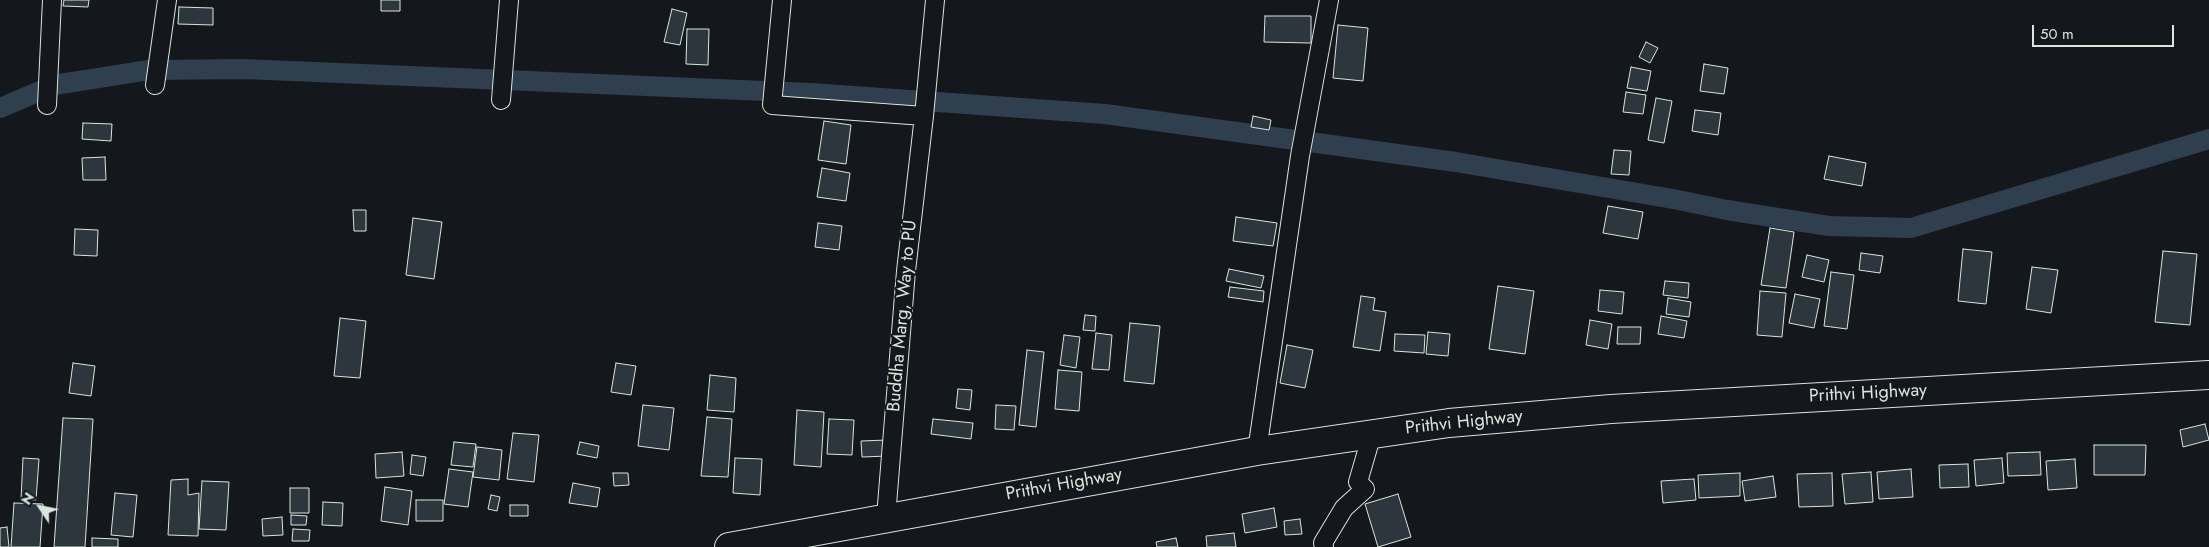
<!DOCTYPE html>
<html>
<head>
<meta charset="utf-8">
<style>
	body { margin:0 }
	#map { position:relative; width:2209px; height:547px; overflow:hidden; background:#14181c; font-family:Jost,sans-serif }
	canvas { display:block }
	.north { position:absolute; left:15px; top:482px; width:50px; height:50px; -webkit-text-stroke:4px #14181c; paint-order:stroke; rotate:304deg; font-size:14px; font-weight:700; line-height:20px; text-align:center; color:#d8e6dc }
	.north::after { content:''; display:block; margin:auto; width:18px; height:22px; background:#d8e6dc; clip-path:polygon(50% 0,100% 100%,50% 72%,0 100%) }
	.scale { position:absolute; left:2032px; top:25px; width:142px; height:22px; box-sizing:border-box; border:2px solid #d8e6dc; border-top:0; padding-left:6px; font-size:15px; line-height:18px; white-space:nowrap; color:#d8e6dc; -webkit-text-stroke:4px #14181c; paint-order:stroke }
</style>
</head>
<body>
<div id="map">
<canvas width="2209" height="547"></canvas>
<div class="north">N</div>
<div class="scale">50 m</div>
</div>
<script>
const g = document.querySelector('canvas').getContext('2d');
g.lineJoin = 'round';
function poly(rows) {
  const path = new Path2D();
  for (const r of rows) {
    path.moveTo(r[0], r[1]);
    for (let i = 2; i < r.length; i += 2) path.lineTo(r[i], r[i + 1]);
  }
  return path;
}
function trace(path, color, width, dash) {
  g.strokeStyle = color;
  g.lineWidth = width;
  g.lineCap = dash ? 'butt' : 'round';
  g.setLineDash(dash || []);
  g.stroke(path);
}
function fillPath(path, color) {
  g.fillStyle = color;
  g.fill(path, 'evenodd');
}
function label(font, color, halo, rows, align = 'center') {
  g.font = font + ' Jost,sans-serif';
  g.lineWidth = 4;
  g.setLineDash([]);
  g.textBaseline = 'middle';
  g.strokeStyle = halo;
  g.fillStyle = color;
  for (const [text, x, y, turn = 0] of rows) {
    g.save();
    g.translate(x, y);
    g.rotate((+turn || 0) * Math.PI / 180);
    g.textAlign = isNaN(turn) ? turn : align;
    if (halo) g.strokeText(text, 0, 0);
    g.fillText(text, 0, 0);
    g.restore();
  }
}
trace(poly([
	[0,108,54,85,149,70,244,69,812,93,1105,114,1456,162,1673,199,1727,210,1829,226,1911,228,2209,139]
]), '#2f3f4d', 20);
const building = poly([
	[64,0,89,0,88,7,63,6,64,0],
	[381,0,400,0,400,11,381,11,381,0],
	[179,7,213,8,213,25,178,24,179,7],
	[672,9,687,13,680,45,664,42,672,9],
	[1265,16,1311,16,1311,43,1264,42,1265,16],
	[1338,25,1368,28,1363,81,1333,78,1338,25],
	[687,29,709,29,708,65,686,64,687,29],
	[1646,42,1658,48,1650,63,1639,57,1646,42],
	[1704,64,1728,68,1724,94,1700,91,1704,64],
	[1631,67,1651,71,1647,91,1627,88,1631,67],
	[1626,92,1646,95,1643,114,1623,112,1626,92],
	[1656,98,1672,101,1664,143,1648,140,1656,98],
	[1695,110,1721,113,1718,135,1692,131,1695,110],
	[1253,116,1271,120,1269,130,1251,127,1253,116],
	[824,121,851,125,846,164,818,160,824,121],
	[83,123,112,124,111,141,82,139,83,123],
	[1614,150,1631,151,1629,175,1611,174,1614,150],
	[1829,156,1866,163,1862,186,1824,179,1829,156],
	[105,157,106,180,83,180,82,158,105,157],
	[822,168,850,173,846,201,817,197,822,168],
	[1608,206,1643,212,1638,239,1603,233,1608,206],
	[353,210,366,210,366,231,354,231,353,210],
	[1236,217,1277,223,1273,246,1233,241,1236,217],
	[413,218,442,222,434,279,406,275,413,218],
	[818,223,842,226,839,250,815,247,818,223],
	[1770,228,1794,232,1786,288,1761,285,1770,228],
	[75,229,98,230,97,256,74,255,75,229],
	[1963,249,1992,252,1986,304,1958,301,1963,249],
	[2163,251,2197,254,2190,325,2155,322,2163,251],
	[1861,253,1883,256,1880,273,1859,270,1861,253],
	[1807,255,1829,260,1824,282,1802,277,1807,255],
	[2032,267,2058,270,2051,313,2026,309,2032,267],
	[1229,269,1264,276,1261,288,1226,281,1229,269],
	[1831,272,1854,275,1847,329,1824,326,1831,272],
	[1665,281,1689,283,1688,298,1663,295,1665,281],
	[1498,286,1534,291,1525,354,1489,349,1498,286],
	[1230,287,1264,291,1263,302,1228,297,1230,287],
	[1600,290,1624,292,1622,314,1598,311,1600,290],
	[1760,291,1786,293,1782,337,1757,335,1760,291],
	[1795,294,1820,299,1814,328,1789,323,1795,294],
	[1361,296,1375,298,1373,310,1386,312,1380,351,1353,347,1361,296],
	[1668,298,1691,302,1689,317,1666,314,1668,298],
	[1085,315,1096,316,1095,331,1083,330,1085,315],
	[1661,316,1687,321,1684,338,1658,334,1661,316],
	[340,318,366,321,360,378,334,376,340,318],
	[1590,320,1612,324,1608,349,1586,345,1590,320],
	[1130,323,1160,326,1154,384,1124,381,1130,323],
	[1618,327,1641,327,1640,344,1617,344,1618,327],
	[1428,332,1450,334,1448,356,1426,354,1428,332],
	[1096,333,1112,335,1109,370,1092,369,1096,333],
	[1395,334,1425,335,1424,353,1394,351,1395,334],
	[1064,335,1080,337,1076,368,1060,365,1064,335],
	[1287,345,1313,350,1305,388,1280,383,1287,345],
	[1027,350,1044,352,1036,427,1019,425,1027,350],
	[73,363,95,366,91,396,69,393,73,363],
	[616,363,636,366,631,395,611,392,616,363],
	[1058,370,1082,372,1079,411,1055,409,1058,370],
	[710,375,736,378,734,412,707,410,710,375],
	[958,389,972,390,970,410,956,408,958,389],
	[643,405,674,408,669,450,638,446,643,405],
	[996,405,1016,406,1014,430,995,429,996,405],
	[797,410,824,412,821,467,794,465,797,410],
	[707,417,732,419,728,477,701,476,707,417],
	[63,418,93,419,85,547,54,547,63,418],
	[829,419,854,420,852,455,827,454,829,419],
	[933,419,973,423,971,439,931,434,933,419],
	[2205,424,2209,440,2183,447,2180,430,2205,424],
	[513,433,539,435,534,482,507,479,513,433],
	[887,440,888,456,862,457,861,441,887,440],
	[454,442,476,444,473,467,451,465,454,442],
	[580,442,599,446,597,458,577,454,580,442],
	[2094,445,2146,445,2145,475,2094,475,2094,445],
	[477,447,502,450,499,480,473,477,477,447],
	[402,452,404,476,376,478,375,454,402,452],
	[2040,452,2041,475,2008,476,2007,453,2040,452],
	[412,455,426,457,423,476,410,474,412,455],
	[23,458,39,459,36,500,21,499,23,458],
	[735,458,762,459,760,495,733,493,735,458],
	[2002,458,2004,483,1976,486,1974,460,2002,458],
	[2075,459,2077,488,2048,490,2046,461,2075,459],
	[1968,464,1969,487,1940,488,1939,465,1968,464],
	[449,469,473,472,468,507,444,504,449,469],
	[1911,469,1913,497,1879,499,1877,472,1911,469],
	[1871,472,1873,502,1845,504,1842,474,1871,472],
	[613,473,628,473,629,485,614,486,613,473],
	[1740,473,1740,496,1699,498,1698,475,1740,473],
	[1832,473,1833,506,1799,507,1797,474,1832,473],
	[1773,476,1776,497,1745,501,1742,481,1773,476],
	[188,479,188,495,199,493,198,536,168,535,171,480,188,479],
	[1694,479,1696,500,1663,503,1661,481,1694,479],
	[202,481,229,482,226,530,199,529,202,481],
	[573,483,600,488,597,507,569,503,573,483],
	[385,487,412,491,408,525,381,521,385,487],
	[290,488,309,488,309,513,290,513,290,488],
	[115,493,137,495,133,537,111,535,115,493],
	[1398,494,1411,537,1378,547,1365,504,1398,494],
	[491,495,500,497,497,511,488,509,491,495],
	[416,500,443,500,443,521,416,521,416,500],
	[323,502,343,503,342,526,322,525,323,502],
	[14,503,43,504,40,547,11,547,14,503],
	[510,505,528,505,528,516,510,516,510,505],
	[1274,508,1277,527,1245,533,1242,514,1274,508],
	[291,515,307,516,306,525,291,525,291,515],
	[282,517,283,535,263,536,262,519,282,517],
	[1300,519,1302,534,1285,535,1284,521,1300,519],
	[7,527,9,547,0,547,0,528,7,527],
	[293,529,310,530,309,541,292,541,293,529],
	[1234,533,1236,547,1207,547,1206,536,1234,533],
	[92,538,118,539,118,547,92,547,92,538],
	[1176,538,1178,547,1157,547,1156,542,1176,538]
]);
fillPath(building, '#2c363c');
trace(building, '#d8e6dc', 1);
const minor = poly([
	[782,0,772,105,924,116,906,271,886,517],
	[155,85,167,0],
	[501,100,509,0],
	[47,105,52,0],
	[924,116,935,0],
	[1257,451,1300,156,1329,0],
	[1324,547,1323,543,1344,508,1365,489,1358,482,1372,434]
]);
const trunk = poly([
	[729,547,1257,451,1449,423,1611,409,2209,375]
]);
trace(minor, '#d8e6dc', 20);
trace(trunk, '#d8e6dc', 30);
trace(minor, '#14181c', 18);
trace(trunk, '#14181c', 28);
label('18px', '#d8e6dc', '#14181c', [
	["Buddha Marg, Way to PU",903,316,-85],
	["Prithvi Highway",1868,394,-3],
	["Prithvi Highway",1464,423,-6],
	["Prithvi Highway",1064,485,-10]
]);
</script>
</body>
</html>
